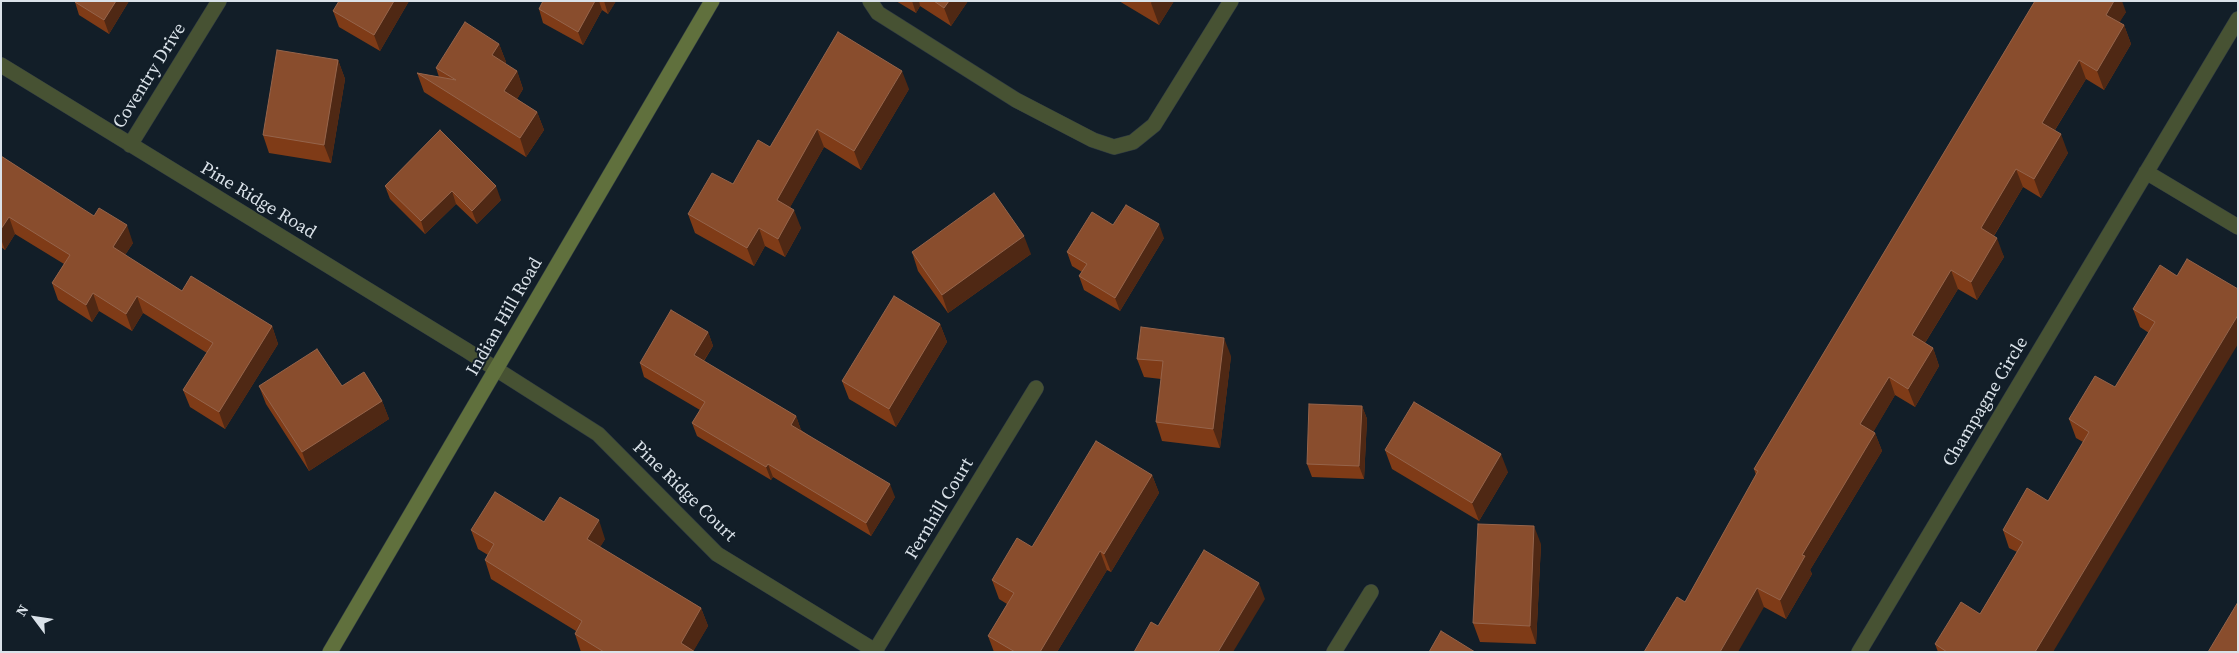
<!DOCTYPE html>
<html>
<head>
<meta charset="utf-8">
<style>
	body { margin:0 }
	#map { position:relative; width:2239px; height:653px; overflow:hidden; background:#121e28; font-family:"Source Serif 4",serif }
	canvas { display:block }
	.frame { position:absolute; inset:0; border:2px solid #dae2e9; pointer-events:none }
	.north { position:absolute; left:10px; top:593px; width:50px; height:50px; -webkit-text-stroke:4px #121e28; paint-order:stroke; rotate:301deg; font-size:14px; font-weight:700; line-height:20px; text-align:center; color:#dae2e9 }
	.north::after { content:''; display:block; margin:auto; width:18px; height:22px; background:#dae2e9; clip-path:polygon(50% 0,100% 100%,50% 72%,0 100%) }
</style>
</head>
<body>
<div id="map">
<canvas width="2239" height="653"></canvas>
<div class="frame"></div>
<div class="north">N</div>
</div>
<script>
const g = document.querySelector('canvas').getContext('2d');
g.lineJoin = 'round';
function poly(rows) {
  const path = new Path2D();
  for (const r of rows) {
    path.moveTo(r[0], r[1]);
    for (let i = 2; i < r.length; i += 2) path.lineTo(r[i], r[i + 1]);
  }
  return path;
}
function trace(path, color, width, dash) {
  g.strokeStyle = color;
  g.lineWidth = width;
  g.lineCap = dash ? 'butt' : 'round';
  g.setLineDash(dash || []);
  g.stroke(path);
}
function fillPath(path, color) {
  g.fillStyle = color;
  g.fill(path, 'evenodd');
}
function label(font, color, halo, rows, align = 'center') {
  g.font = font + ' "Source Serif 4",serif';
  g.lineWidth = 4;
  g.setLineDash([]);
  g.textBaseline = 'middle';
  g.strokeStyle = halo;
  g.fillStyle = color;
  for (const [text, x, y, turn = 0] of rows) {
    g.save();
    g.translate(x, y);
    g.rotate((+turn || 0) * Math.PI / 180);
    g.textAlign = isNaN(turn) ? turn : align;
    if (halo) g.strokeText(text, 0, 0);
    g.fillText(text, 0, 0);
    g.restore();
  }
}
const lane = poly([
	[870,1,878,13,1016,100,1093,140,1114,147,1133,142,1154,125,1231,1]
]);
const street = poly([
	[1,65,466,350,598,434,717,554,877,652],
	[130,145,219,1],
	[2146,172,2238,227],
	[875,651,1036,388],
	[1334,652,1371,592],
	[1859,652,2238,19]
]);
const secondary = poly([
	[330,652,712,1]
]);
trace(lane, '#2e3943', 16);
trace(street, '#2e3943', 16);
trace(secondary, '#2e3943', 16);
trace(lane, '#475233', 15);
trace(street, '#475233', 15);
trace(secondary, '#60703d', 15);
fillPath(poly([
	[129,1,109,34,79,15,75,2],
	[339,1,409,1,380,51,339,27,333,11],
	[543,1,616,1,608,14,602,10,583,45,543,23,539,9],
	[896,1,968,1,951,26,920,6,916,13],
	[1119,1,1174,1,1159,25],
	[2035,1,2126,12,2119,22,2124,25,2131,44,2104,90,2086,79,2055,130,2068,153,2041,198,2023,187,1994,236,2004,257,1977,300,1958,289,1925,343,1933,348,1939,366,1915,407,1895,395,1873,432,1875,433,1882,451,1810,570,1812,574,1786,619,1764,607,1685,602,1756,475,1754,469],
	[499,44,506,62,505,64,517,71,523,89,517,99,537,112,544,130,526,157,424,92,417,73,439,77,436,68],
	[338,60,345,79,331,163,269,153,263,135],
	[909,89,861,170,824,147,790,207,801,228,785,257,765,246,754,266,695,233,688,214,733,184,770,147],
	[440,130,501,200,477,224,456,204,425,234,390,199,385,186],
	[1,156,133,243,125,255,182,291,272,326,278,344,225,429,190,407,183,390,207,353,143,313,132,331,99,311,92,322,58,300,52,283,64,264,15,234,5,250,1,247],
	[1164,238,1120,311,1084,290,1079,276,1082,272,1072,266,1067,252],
	[912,252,1031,254,948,313,918,271],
	[2177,276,2053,652,1938,652,1935,644,1980,614,2017,552,2009,548,2003,530,2048,501,2083,442,2076,438,2069,419,2115,387,2149,333,2140,327,2133,309],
	[940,324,947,342,896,427,849,399,842,381],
	[708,332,713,346,704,361,796,416,801,430,895,497,871,536,773,477,771,480,697,436,692,423,700,410,644,377,640,363],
	[1231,356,1220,448,1162,441,1156,422,1161,379,1144,377,1137,359],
	[259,386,342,386,382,401,389,419,309,471,266,404],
	[1362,406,1367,419,1364,479,1312,477,1307,464],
	[1385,450,1508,472,1479,521,1392,469],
	[1152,475,1159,493,1111,572,1107,570,1057,652,994,652,988,636,1007,604,999,599,992,580,1032,547],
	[544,522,605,539,600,547,701,608,708,626,693,651,695,652,581,652,575,634,576,631,491,579,485,560,488,555,478,549,471,530],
	[1541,544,1536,644,1480,642,1473,623]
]), '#7f3b17');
fillPath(poly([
	[116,1,129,1,109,34,104,20],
	[394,1,409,1,380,51,374,35],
	[595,1,599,1,602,10,583,45,578,32],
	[604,1,616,1,608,14],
	[912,1,919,1,920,6,916,13],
	[949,1,968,1,951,26,944,8],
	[1152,1,1174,1,1159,25,1151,3],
	[2114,1,2122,1,2126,12,2113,33,2106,15],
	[2124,25,2131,44,2104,90,2097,71],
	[499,44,506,62,498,74,492,55],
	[338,60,345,79,331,163,324,145],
	[2079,60,2086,79,2048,141,2042,123],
	[517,71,523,89,511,109,504,91],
	[902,71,909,89,861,170,854,151],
	[537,112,544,130,526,157,520,138],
	[817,129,824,147,784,218,777,200],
	[2061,134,2068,153,2041,198,2034,179],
	[2016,169,2023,187,1987,247,1981,228],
	[496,186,501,200,477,224,472,211],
	[452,191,456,204,425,234,421,221],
	[794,210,801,228,785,257,778,239],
	[9,217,15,234,5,250,1,239,1,229],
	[1159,224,1164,238,1120,311,1115,298],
	[127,225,133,243,119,264,113,247],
	[759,228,765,246,754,266,747,248],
	[1024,236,1031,254,948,313,942,295],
	[1997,238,2004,257,1977,300,1971,282],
	[1951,270,1958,289,1918,354,1912,335],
	[93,293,99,311,92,322,86,305],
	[137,296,143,313,132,331,126,314],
	[2238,315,2238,344,2053,652,2035,652],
	[940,324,947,342,896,427,889,409],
	[272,326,278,344,225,429,219,412],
	[708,332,713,346,699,368,694,355],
	[1224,338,1231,356,1220,448,1213,429],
	[1933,348,1939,366,1915,407,1908,389],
	[1889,377,1895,395,1867,443,1860,424],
	[382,401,389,419,309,471,302,452],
	[1362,406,1367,419,1364,479,1359,466],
	[796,416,801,430,796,438,791,425],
	[1875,433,1882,451,1810,570,1812,574,1786,619,1780,600,1802,555],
	[1501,454,1508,472,1479,521,1472,503],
	[768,464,773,477,771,480,766,467],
	[1152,475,1159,493,1111,572,1104,554],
	[890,484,895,497,871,536,866,523],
	[599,520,605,539,594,557,587,539],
	[1534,526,1541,544,1536,644,1530,626],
	[1100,551,1107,570,1057,652,1040,652],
	[1259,583,1265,599,1233,652,1218,652],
	[1757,588,1764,607,1738,652,1720,652],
	[701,608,708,626,693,652,681,643]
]), '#4f2814');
const building = poly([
	[75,1,116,1,104,20,75,2,75,1],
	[339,1,394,1,374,35,333,11,339,1],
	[543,1,595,1,578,32,539,9,543,1],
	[934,1,949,1,944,8,934,1],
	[2035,1,2114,1,2106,15,2124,25,2097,71,2079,60,2042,123,2061,134,2034,179,2016,169,1981,228,1997,238,1971,282,1951,270,1912,335,1933,348,1908,389,1889,377,1860,424,1875,433,1802,555,1805,556,1780,600,1757,588,1720,652,1644,652,1677,597,1685,602,1758,471,1754,469,2035,1],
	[465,22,499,44,492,55,517,71,504,91,537,112,520,138,417,73,456,80,436,68,465,22],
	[838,32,902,71,854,151,817,129,777,200,794,210,778,239,759,228,747,248,688,214,712,173,733,184,758,140,770,147,838,32],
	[277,50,338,60,324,145,263,135,277,50],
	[440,130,496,186,472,211,452,191,421,221,385,186,440,130],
	[1,156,94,216,99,208,127,225,113,247,182,291,191,276,272,326,219,412,183,390,213,343,137,296,126,314,93,293,86,305,52,283,70,255,9,217,1,229,1,156],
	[994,193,1024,236,942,295,912,252,994,193],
	[1126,205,1159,224,1115,298,1079,276,1087,264,1067,252,1092,212,1113,225,1126,205],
	[2187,259,2238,289,2238,315,2035,652,1947,652,1935,644,1961,602,1980,614,2023,542,2003,530,2027,488,2048,501,2089,432,2069,419,2095,376,2115,387,2155,322,2133,309,2160,265,2177,276,2187,259],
	[894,296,940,324,889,409,842,381,894,296],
	[671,310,708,332,694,355,796,416,791,425,890,484,866,523,768,464,766,467,692,423,705,402,640,363,671,310],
	[1141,327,1224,338,1213,429,1156,422,1163,361,1137,359,1141,327],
	[317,349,342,386,364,372,382,401,302,452,259,386,317,349],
	[1414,402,1501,454,1472,503,1385,450,1414,402],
	[1309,404,1362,406,1359,466,1307,464,1309,404],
	[1096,441,1152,475,1104,554,1100,551,1040,652,1015,652,988,636,1014,593,992,580,1017,538,1032,547,1096,441],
	[495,492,544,522,560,497,599,520,587,539,701,608,681,643,695,652,604,652,575,634,582,621,485,560,494,544,471,530,495,492],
	[1478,524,1534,526,1530,626,1473,623,1478,524],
	[1204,550,1259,583,1218,652,1134,652,1151,622,1158,626,1204,550],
	[2238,602,2238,652,2208,652,2238,602],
	[1441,631,1475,652,1429,652,1441,631]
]);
fillPath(building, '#894d2d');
trace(building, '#95644b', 1);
label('18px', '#dae2e9', '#121e28', [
	["Coventry Drive",150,76,-58],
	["Pine Ridge Road",258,201,31],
	["Indian Hill Road",505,317,-60],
	["Champagne Circle",1986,402,-59],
	["Pine Ridge Court",684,492,44],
	["Fernhill Court",940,509,-59]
]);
</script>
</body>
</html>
